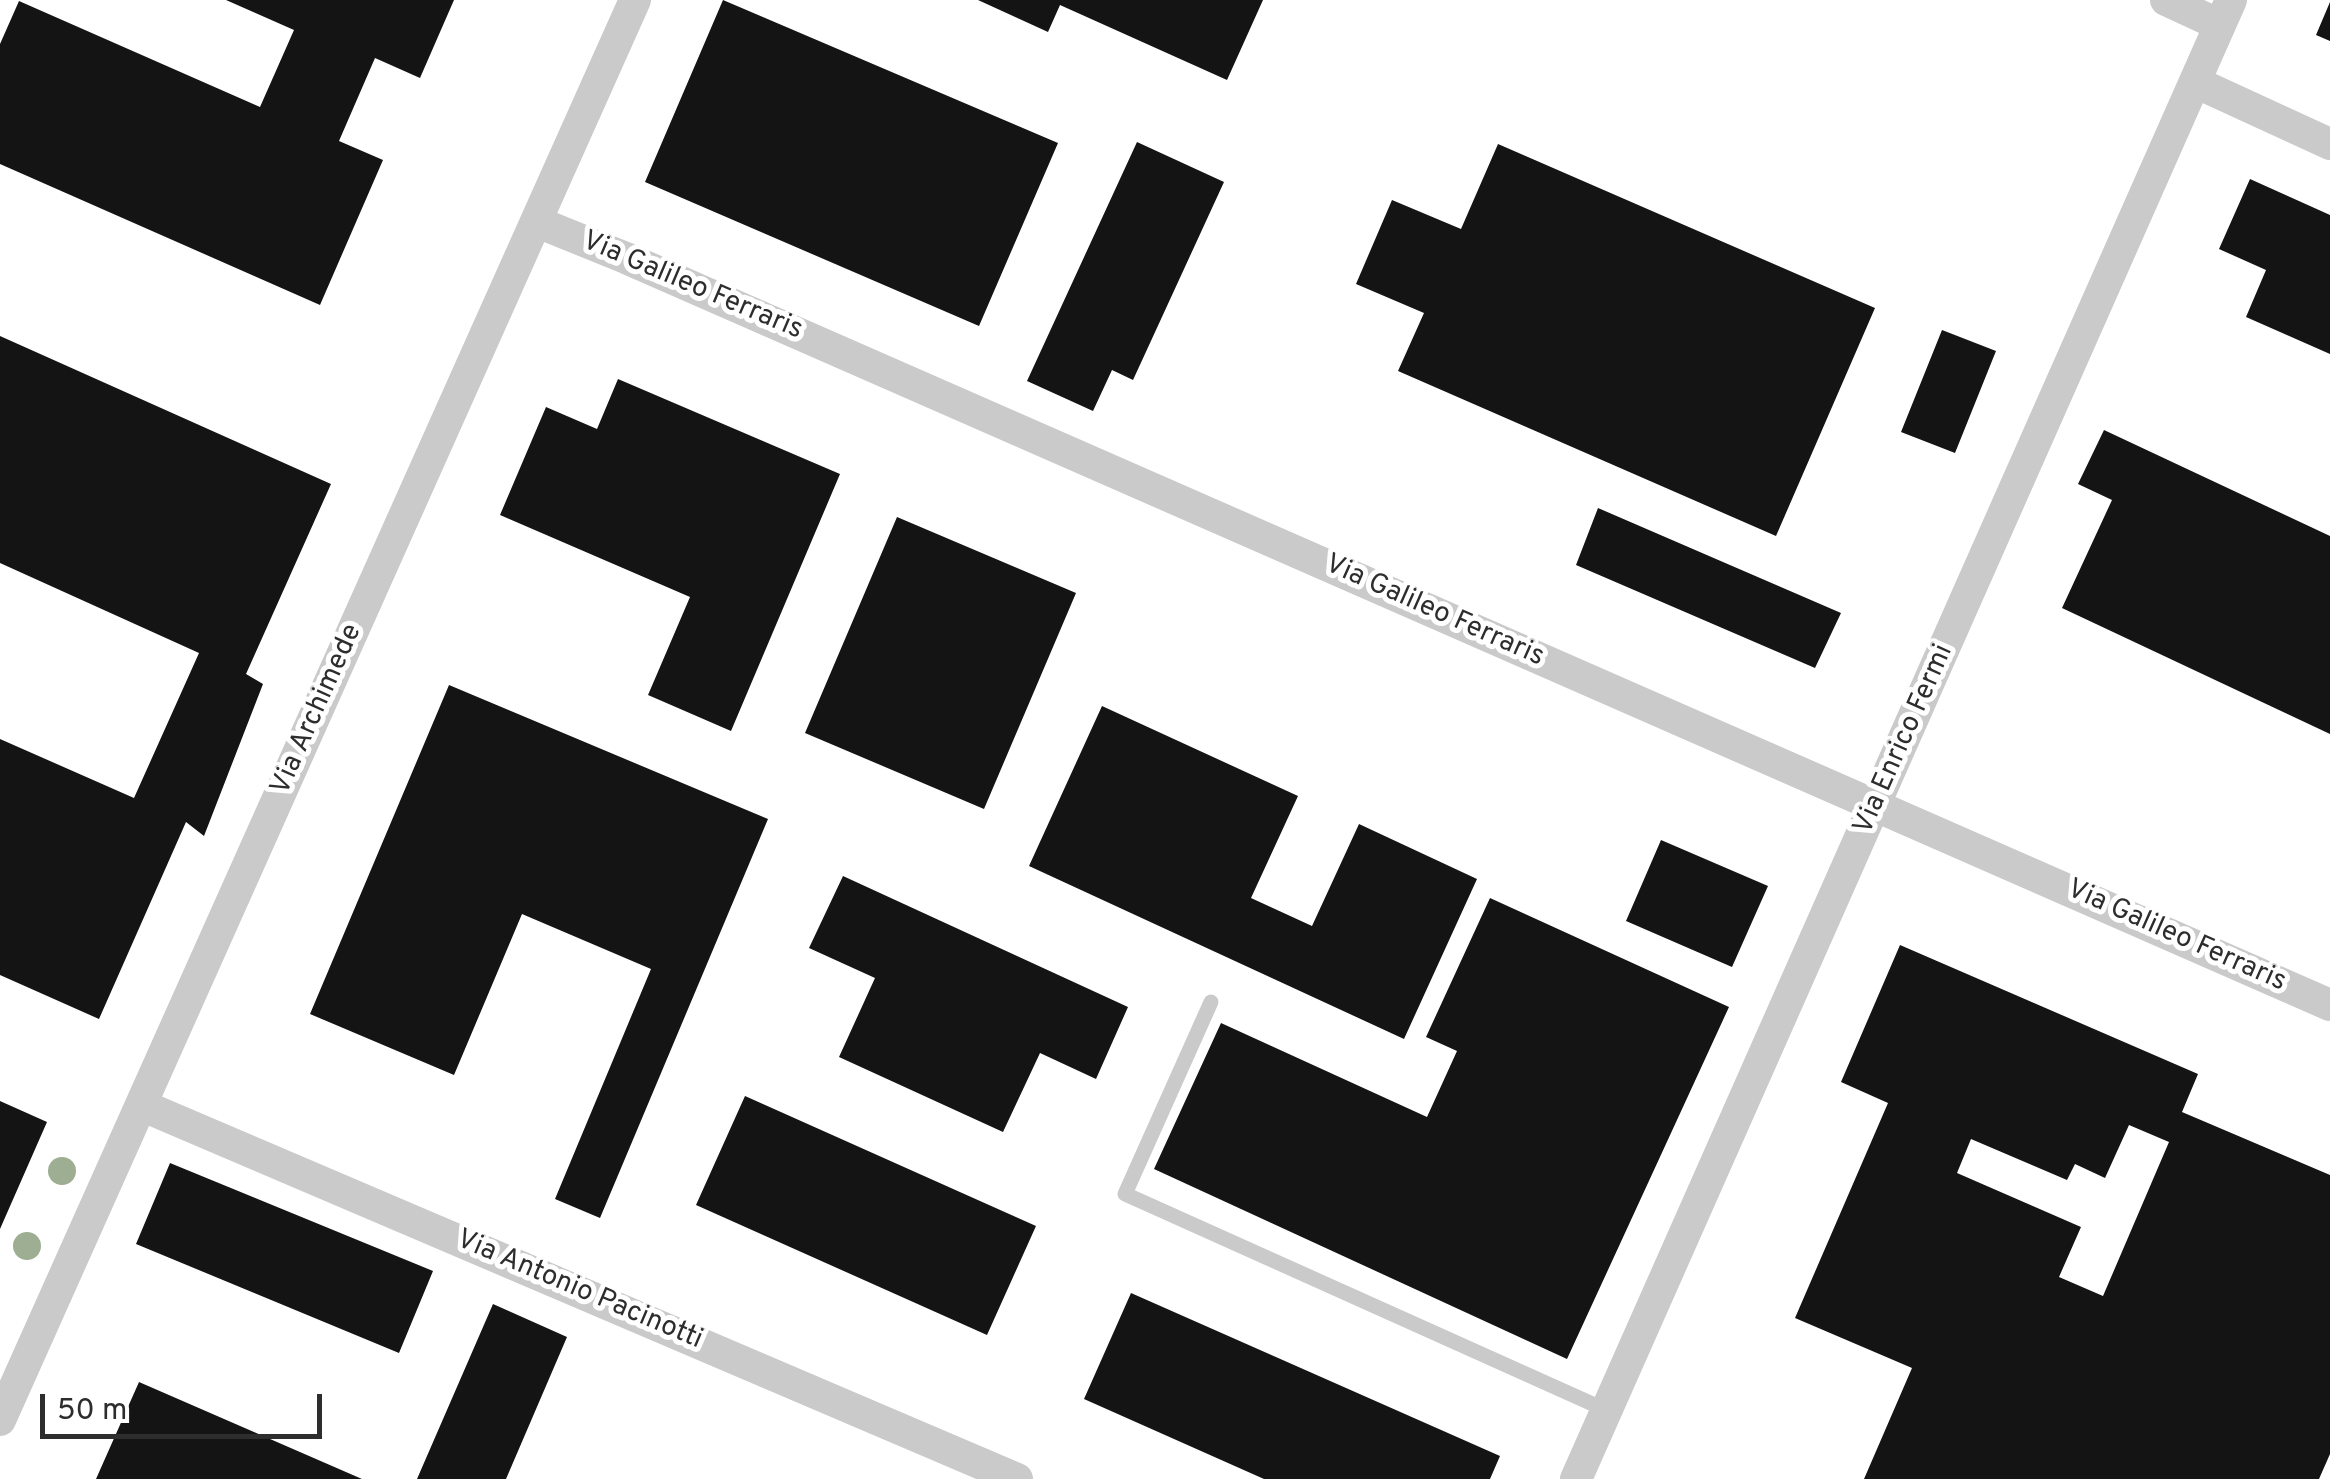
<!DOCTYPE html>
<html>
<head>
<meta charset="utf-8">
<style>
	body { margin:0 }
	#map { position:relative; width:2330px; height:1479px; overflow:hidden; background:#fff; font-family:Overpass,sans-serif }
	canvas { display:block }
	.scale { position:absolute; left:40px; top:1394px; width:282px; height:45px; box-sizing:border-box; border:5px solid #2d2d2d; border-top:0; padding-left:12px; font-size:30px; line-height:35px; white-space:nowrap; color:#2d2d2d; -webkit-text-stroke:8px #fff; paint-order:stroke }
</style>
</head>
<body>
<div id="map">
<canvas width="2330" height="1479"></canvas>
<div class="scale">50 m</div>
</div>
<script>
const g = document.querySelector('canvas').getContext('2d');
g.lineJoin = 'round';
function fillPath(path, color) {
  g.fillStyle = color;
  g.fill(path, 'evenodd');
}
function poly(rows) {
  const path = new Path2D();
  for (const r of rows) {
    path.moveTo(r[0], r[1]);
    for (let i = 2; i < r.length; i += 2) path.lineTo(r[i], r[i + 1]);
  }
  return path;
}
function trace(path, color, width, dash) {
  g.strokeStyle = color;
  g.lineWidth = width;
  g.lineCap = dash ? 'butt' : 'round';
  g.setLineDash(dash || []);
  g.stroke(path);
}
function label(font, color, halo, rows, align = 'center') {
  g.font = font + ' Overpass,sans-serif';
  g.lineWidth = 10;
  g.setLineDash([]);
  g.textBaseline = 'middle';
  g.strokeStyle = halo;
  g.fillStyle = color;
  for (const [text, x, y, turn = 0] of rows) {
    g.save();
    g.translate(x, y);
    g.rotate((+turn || 0) * Math.PI / 180);
    g.textAlign = isNaN(turn) ? turn : align;
    if (halo) g.strokeText(text, 0, 0);
    g.fillText(text, 0, 0);
    g.restore();
  }
}
fillPath(poly([
	[226,0,454,0,420,78,375,58,339,141,383,160,320,305,0,164,0,44,19,1,260,107,294,30],
	[723,0,1058,143,979,326,645,182],
	[978,0,1263,0,1227,80,1060,5,1048,32],
	[2330,2,2330,41,2316,35],
	[1137,142,1224,182,1133,380,1112,370,1093,411,1027,381],
	[1498,144,1875,308,1776,536,1398,371,1424,313,1356,284,1392,200,1461,229],
	[2250,179,2330,215,2330,354,2246,317,2266,270,2219,249],
	[1942,330,1996,351,1955,453,1901,432],
	[0,336,331,484,246,674,263,684,204,836,186,822,99,1019,0,975,0,739,134,798,199,653,0,563],
	[618,379,840,474,731,731,648,695,690,597,500,515,546,407,597,429],
	[2104,430,2330,536,2330,734,2062,608,2112,500,2078,484],
	[1598,508,1841,613,1815,668,1576,565],
	[897,517,1076,593,984,809,805,733],
	[449,685,768,819,600,1218,555,1199,651,969,522,914,454,1075,310,1014],
	[1102,706,1298,796,1251,898,1312,926,1359,824,1477,879,1404,1039,1029,866],
	[1661,840,1768,886,1732,967,1626,921],
	[843,876,1128,1007,1096,1079,1040,1053,1003,1132,839,1057,875,978,809,948],
	[1490,898,1729,1007,1567,1359,1154,1169,1221,1023,1427,1117,1457,1051,1426,1037],
	[1900,945,2198,1074,2182,1112,2330,1175,2330,1454,2319,1479,1864,1479,1912,1368,1795,1318,1888,1103,1841,1082],
	[2129,1125,2169,1142,2103,1296,2059,1277,2081,1227,1957,1173,1971,1139,2067,1180,2075,1164,2105,1178],
	[745,1096,1036,1226,987,1335,696,1205],
	[0,1101,47,1122,0,1229],
	[170,1163,433,1271,399,1353,136,1244],
	[1131,1293,1500,1456,1490,1479,1264,1479,1084,1399],
	[493,1304,567,1337,506,1479,417,1479],
	[139,1382,362,1479,96,1479]
]), '#141414');
trace(poly([
	[1211,1002,1125,1194,1606,1410]
]), '#cacaca', 15);
trace(poly([
	[2166,0,2220,25],
	[2195,82,2330,144],
	[537,222,626,258,2330,1005],
	[141,1105,1017,1479],
	[0,1420,635,0],
	[1576,1479,2231,0]
]), '#cacaca', 32);
g.fillStyle = '#9eae92';
for (const [x, y] of [
	[62,1171],
	[27,1246]
]) {
  g.beginPath();
  g.arc(x, y, 14, 0, 2 * Math.PI);
  g.fill();
}
label('28px', '#2d2d2d', '#fff', [
	["Via Galileo Ferraris",692,287,23],
	["Via Galileo Ferraris",1434,612,24],
	["Via Archimede",318,710,-66],
	["Via Enrico Fermi",1905,740,-66],
	["Via Galileo Ferraris",2176,937,24],
	["Via Antonio Pacinotti",579,1291,23]
]);
</script>
</body>
</html>
